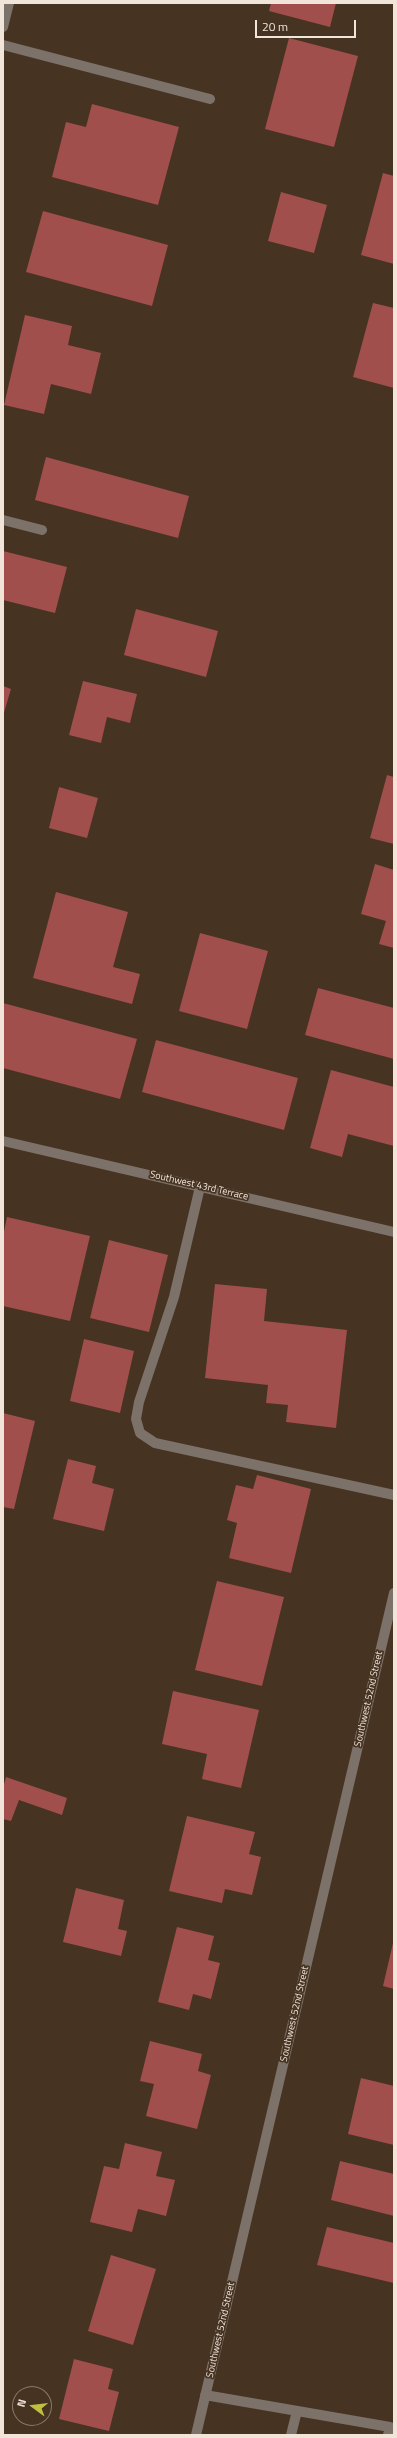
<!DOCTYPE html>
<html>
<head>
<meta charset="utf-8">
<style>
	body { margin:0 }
	#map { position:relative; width:397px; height:2438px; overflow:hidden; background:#463322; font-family:"Titillium Web",sans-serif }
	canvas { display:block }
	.frame { position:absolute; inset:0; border:4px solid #f1e5da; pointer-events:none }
	.north { position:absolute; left:12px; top:2386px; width:40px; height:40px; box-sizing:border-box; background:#463322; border:1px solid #8a7a6c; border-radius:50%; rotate:285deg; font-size:11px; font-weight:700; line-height:16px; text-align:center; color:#f1e5da }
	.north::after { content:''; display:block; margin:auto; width:14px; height:18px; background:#c1be40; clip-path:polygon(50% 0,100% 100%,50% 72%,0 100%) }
	.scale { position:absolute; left:255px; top:20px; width:101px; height:18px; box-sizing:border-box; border:2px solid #f1e5da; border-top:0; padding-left:5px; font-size:12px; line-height:14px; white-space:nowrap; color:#f1e5da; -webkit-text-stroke:3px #463322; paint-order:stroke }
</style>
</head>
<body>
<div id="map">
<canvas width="397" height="2438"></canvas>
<div class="frame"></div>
<div class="north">N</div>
<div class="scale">20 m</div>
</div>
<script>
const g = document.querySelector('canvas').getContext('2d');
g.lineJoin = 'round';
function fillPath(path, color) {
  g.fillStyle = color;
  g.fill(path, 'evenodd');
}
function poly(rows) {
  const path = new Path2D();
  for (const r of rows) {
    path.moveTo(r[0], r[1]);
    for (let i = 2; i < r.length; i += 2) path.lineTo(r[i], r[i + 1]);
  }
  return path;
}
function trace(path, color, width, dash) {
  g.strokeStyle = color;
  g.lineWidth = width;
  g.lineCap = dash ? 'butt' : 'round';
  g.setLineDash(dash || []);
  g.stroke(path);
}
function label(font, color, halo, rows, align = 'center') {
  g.font = font + ' "Titillium Web",sans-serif';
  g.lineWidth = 3.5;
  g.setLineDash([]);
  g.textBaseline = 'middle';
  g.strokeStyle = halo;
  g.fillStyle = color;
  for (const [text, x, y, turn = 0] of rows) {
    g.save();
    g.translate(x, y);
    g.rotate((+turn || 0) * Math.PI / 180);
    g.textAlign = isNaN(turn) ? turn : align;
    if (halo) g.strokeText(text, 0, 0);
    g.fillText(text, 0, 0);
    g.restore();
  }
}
fillPath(poly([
	[271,3,336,3,330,27,269,11],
	[289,38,358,56,334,147,265,129],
	[92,104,179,127,158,205,52,177,66,122,86,127],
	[383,173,394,176,394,264,361,255],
	[281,192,327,205,314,253,268,241],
	[43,211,168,245,152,306,26,272],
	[373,303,394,308,394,388,353,377],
	[25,315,72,326,68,345,101,353,91,394,51,384,44,414,4,405],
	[46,457,189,496,178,538,35,500],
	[3,551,67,567,55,613,3,600],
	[136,609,218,631,206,677,124,655],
	[83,681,137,694,130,723,107,717,101,743,69,735],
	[3,686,11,689,3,716],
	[387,775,394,777,394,844,370,838],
	[59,787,98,798,87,838,49,828],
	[375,864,394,870,394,948,379,944,386,921,361,914],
	[56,892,128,912,113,967,140,974,132,1004,33,978],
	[200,933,268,951,247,1029,179,1011],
	[318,988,394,1008,394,1059,305,1035],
	[3,1003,137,1039,120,1099,3,1068],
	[156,1040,298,1078,284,1130,142,1092],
	[331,1070,394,1087,394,1146,348,1134,342,1157,310,1148],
	[7,1217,90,1236,70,1321,3,1306,3,1236],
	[109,1240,168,1255,149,1332,90,1318],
	[215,1284,267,1289,264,1321,347,1330,336,1428,286,1422,288,1405,266,1403,268,1385,205,1378],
	[84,1339,134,1351,120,1413,70,1401],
	[3,1413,35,1421,14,1509,3,1507],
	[68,1459,96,1466,92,1483,114,1489,104,1531,53,1519],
	[257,1475,311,1489,291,1573,229,1558,237,1523,227,1520,236,1485,253,1489],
	[217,1581,284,1597,262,1686,195,1670],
	[173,1691,259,1710,241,1788,202,1779,207,1754,162,1744],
	[6,1777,67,1798,62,1815,19,1800,11,1821,3,1819,3,1788],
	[187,1816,255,1832,249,1854,261,1857,252,1895,225,1889,222,1903,169,1891],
	[76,1888,124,1900,118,1929,127,1931,121,1956,63,1942],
	[177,1927,214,1936,208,1960,220,1963,211,1999,193,1994,189,2010,158,2002],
	[393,1943,394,1943,394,1989,383,1986],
	[150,2041,202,2054,198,2071,211,2075,197,2129,146,2116,154,2084,140,2081],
	[361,2078,394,2086,394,2145,348,2134],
	[125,2143,162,2152,156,2176,175,2180,166,2216,138,2209,132,2232,90,2222,104,2166,119,2169],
	[340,2161,394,2174,394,2216,331,2200],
	[327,2227,394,2243,394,2283,317,2265],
	[111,2255,156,2269,133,2345,88,2331],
	[74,2359,113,2369,108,2389,119,2392,109,2431,59,2419]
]), '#a04f4c');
trace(poly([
	[3,27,9,3],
	[3,45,210,99],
	[3,520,42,530],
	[3,1141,394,1232],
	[200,1187,174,1297,139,1402,136,1419,140,1433,155,1443,394,1495],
	[205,2395,390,2427,388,2435],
	[196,2435,394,1593],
	[291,2435,297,2411]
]), '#7c726a', 10);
label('10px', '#f1e5da', '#463322', [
	["Southwest 43rd Terrace",199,1186,13],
	["Southwest 52nd Street",369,1699,-77],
	["Southwest 52nd Street",295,2014,-77],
	["Southwest 52nd Street",221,2330,-77]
]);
</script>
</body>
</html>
